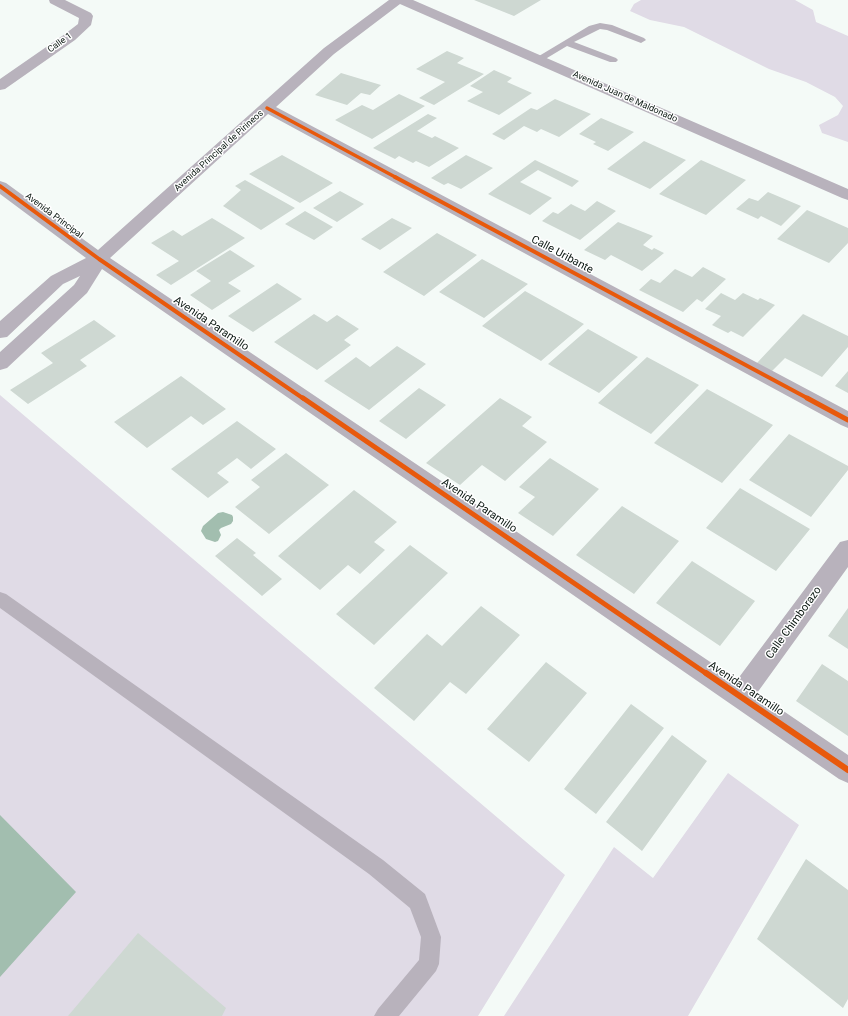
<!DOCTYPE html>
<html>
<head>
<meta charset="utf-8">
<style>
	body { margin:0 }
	canvas { display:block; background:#f4faf7 }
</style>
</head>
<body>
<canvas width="848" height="1016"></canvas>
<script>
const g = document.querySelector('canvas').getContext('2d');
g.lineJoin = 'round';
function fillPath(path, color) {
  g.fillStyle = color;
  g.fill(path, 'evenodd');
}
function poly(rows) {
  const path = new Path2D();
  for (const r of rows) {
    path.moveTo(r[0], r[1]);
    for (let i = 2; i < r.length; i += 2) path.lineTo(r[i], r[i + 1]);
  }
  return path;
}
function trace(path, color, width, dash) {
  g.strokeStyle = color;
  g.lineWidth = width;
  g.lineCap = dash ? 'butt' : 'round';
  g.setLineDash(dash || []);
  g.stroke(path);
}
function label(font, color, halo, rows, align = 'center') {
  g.font = font + ' Roboto,sans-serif';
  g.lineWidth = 3;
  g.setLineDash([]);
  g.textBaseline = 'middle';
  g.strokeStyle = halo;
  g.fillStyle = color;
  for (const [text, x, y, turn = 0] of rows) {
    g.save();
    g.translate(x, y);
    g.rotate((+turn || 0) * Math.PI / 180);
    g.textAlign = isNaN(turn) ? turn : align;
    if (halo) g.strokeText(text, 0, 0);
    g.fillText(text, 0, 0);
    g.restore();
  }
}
fillPath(poly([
	[641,0,795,0,813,10,816,22,848,36,848,142,822,133,819,125,838,115,843,106,835,97,806,82,769,69,684,27,650,20,630,11,634,4],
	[0,395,565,875,478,1016,0,1016],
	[728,773,799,825,688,1016,504,1016,614,847,653,878]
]), '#e0dbe6');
fillPath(poly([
	[223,512,232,515,233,517,233,521,231,524,221,528,219,530,221,535,218,541,215,542,206,539,201,531,203,526,218,513],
	[0,815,76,892,0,977]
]), '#a2beaf');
fillPath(poly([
	[474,0,541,0,514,16],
	[447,51,464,58,457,63,484,74,434,105,419,98,445,82,416,69],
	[494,70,512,78,507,82,532,93,499,115,467,101,483,92,470,86],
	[341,73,381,85,370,95,361,93,347,105,315,95],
	[399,94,425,106,372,139,335,120,362,105,373,110],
	[555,99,591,114,559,137,541,129,537,132,524,126,504,140,492,134,531,108,537,110],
	[428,114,437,118,417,131,432,138,435,136,459,148,429,167,416,161,413,163,399,156,395,159,373,148],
	[601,118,634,132,608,151,593,144,596,142,579,134],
	[644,141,686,160,650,189,607,169],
	[282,155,333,183,300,203,249,174],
	[466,155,493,168,461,189,448,183,444,185,431,178],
	[535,160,579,181,572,187,538,170,520,182,552,198,530,215,488,194],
	[701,160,746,180,706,215,659,194],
	[245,180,295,208,261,230,223,206,241,190,235,186],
	[340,191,364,204,337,222,313,208],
	[768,192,801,206,781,226,761,216,758,219,736,209,749,198,758,201],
	[597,201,616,211,580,240,542,221,553,212,558,214,571,204,585,211],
	[807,210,848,228,848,243,829,263,777,239],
	[305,211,333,227,314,240,285,224],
	[212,218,245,238,171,285,156,275,179,261,151,243,173,230,182,236],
	[392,218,412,228,380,250,361,239],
	[618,222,653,236,643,245,652,250,654,248,664,253,642,271,611,255,605,260,584,250],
	[437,233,477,255,424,296,383,272],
	[230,250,255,266,228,283,241,291,212,310,190,295,211,281,196,271],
	[482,259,528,284,484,318,439,292],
	[703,267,726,279,702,302,697,299,683,312,639,290,651,279,660,283,675,269,692,277],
	[277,283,302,299,253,332,228,316],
	[525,291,584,324,541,361,482,326],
	[721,293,735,300,743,293,758,300,760,298,775,305,743,337,731,331,728,333,712,325,721,316,705,309],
	[314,314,327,322,337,315,359,329,344,340,351,345,317,370,274,342],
	[803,314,848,336,848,347,822,377,785,358,771,372,756,364],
	[94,320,116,336,80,360,87,366,28,404,10,390,53,363,41,353],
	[588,329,638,357,599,393,548,364],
	[397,346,426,364,369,410,324,381,356,357,370,367],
	[647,357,699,385,651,434,598,403],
	[848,371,848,393,835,386],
	[181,376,226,409,203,425,191,416,147,448,114,422],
	[419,388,446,405,406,439,379,421],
	[707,389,773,425,722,483,654,443],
	[500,398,532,417,522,426,547,442,505,481,482,465,460,485,426,463],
	[237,421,276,449,251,469,237,458,217,473,229,482,208,498,171,469],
	[789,434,848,466,848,470,811,517,749,480],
	[286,453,329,485,269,534,235,507,260,487,251,480],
	[550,458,599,489,553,536,518,513,535,497,519,487],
	[740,488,810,529,776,571,706,528],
	[354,490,397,522,374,542,385,550,360,574,348,565,320,590,278,556],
	[622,506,679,541,634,594,576,555],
	[237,538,256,553,253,555,282,579,262,596,215,556],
	[410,545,448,573,374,645,336,614],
	[692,561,755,601,720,646,656,603],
	[481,606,520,635,466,694,450,682,414,721,374,688,427,634,442,646],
	[848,608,848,649,828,636],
	[546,662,587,693,529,762,487,729],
	[822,664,848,681,848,736,796,701],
	[631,704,664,728,596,814,564,789],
	[672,735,707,761,642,851,606,822],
	[806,859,848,890,848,999,843,1008,757,939],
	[138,933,226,1008,222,1016,68,1016]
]), '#ced8d2');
fillPath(poly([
	[600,23,612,25,644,38,646,40,641,43,607,30,600,29,574,42,616,58,618,60,616,62,610,62,567,46,542,61,536,61,534,59,589,26,600,23],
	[0,592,6,594,383,860,425,894,441,937,439,964,436,971,399,1016,374,1016,378,1009,419,960,421,937,410,908,369,874,0,608,0,592]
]), '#b8b2bc');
fillPath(poly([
	[49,0,65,0,91,13,93,16,91,25,75,40,5,89,0,90,0,79,65,34,78,24,79,18,50,3,49,0],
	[389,0,413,0,848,189,848,200,842,198,400,4,334,54,276,107,848,411,848,428,841,425,268,114,110,258,737,680,840,542,848,540,848,567,757,693,848,755,848,783,839,779,102,269,87,293,7,368,0,370,0,352,74,285,80,276,63,284,7,337,0,338,0,321,51,276,86,258,0,194,0,181,6,183,98,250,324,48,389,0]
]), '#b8b2bc');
trace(poly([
	[267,108,397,178]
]), '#e8590c', 3.5);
trace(poly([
	[395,177,809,399],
	[0,186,99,259,304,399]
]), '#e8590c', 4);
trace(poly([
	[303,398,707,674],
	[807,398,848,420]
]), '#e8590c', 5);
trace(poly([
	[706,673,848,770]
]), '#e8590c', 6);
label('9px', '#0a1711', '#fff', [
	["Calle 1",60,43,-36],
	["Avenida Juan de Maldonado",625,97,24],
	["Avenida Principal de Pirineos",219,151,-42],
	["Avenida Principal",54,216,37]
]);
label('11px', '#0a1711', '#fff', [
	["Calle Uribante",562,255,28],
	["Avenida Paramillo",211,324,34],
	["Avenida Paramillo",479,506,34],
	["Calle Chimborazo",794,623,-54],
	["Avenida Paramillo",746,689,34]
]);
</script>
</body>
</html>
